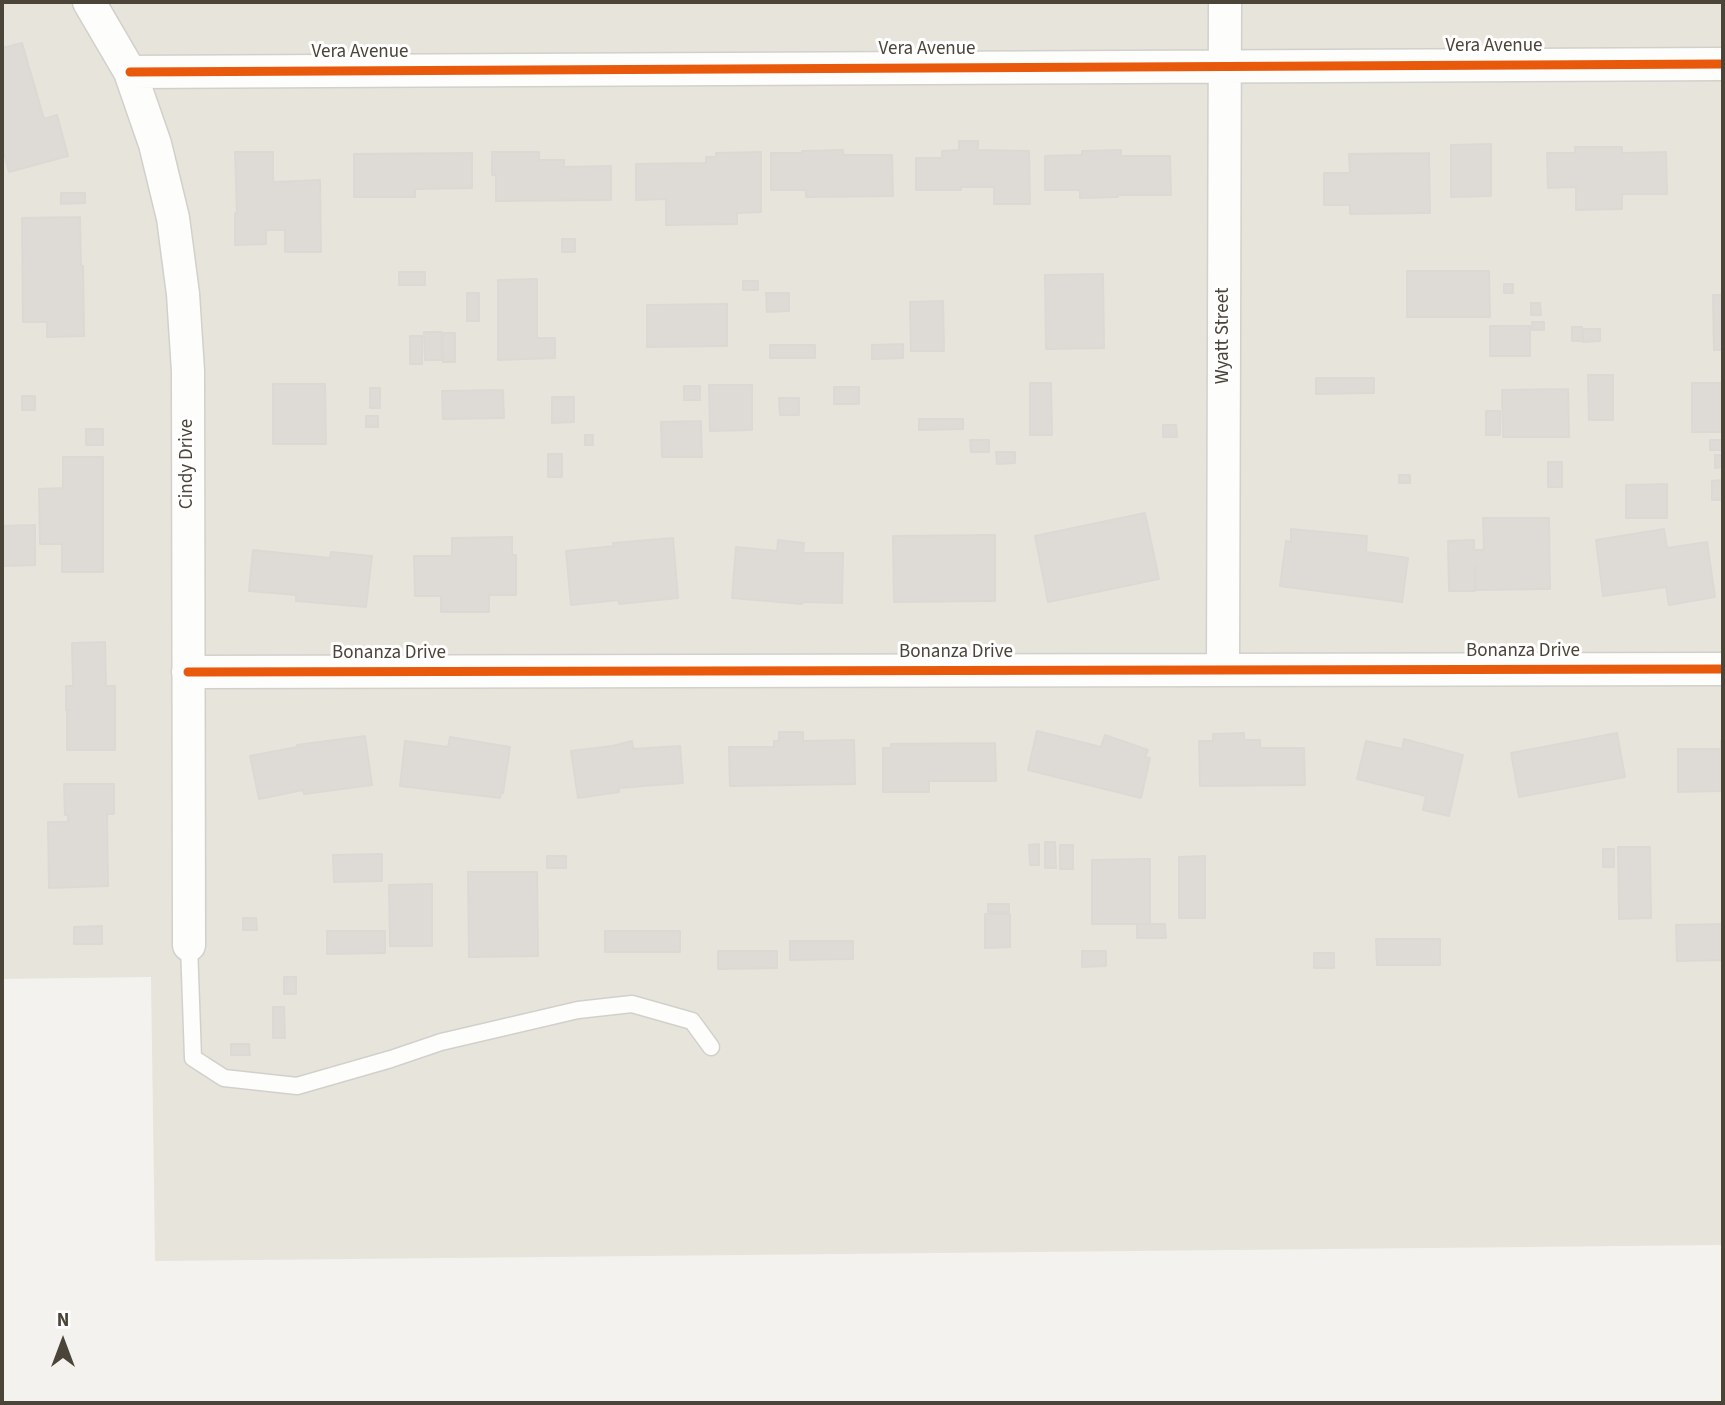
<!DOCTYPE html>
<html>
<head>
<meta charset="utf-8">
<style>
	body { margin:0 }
	#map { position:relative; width:1725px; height:1405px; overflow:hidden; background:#f4f2ee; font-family:"Source Sans 3",sans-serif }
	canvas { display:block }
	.frame { position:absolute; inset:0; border:4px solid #4b4439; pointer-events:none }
	.north { position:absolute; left:28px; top:1307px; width:70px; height:70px; -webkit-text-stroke:5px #fff; paint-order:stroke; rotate:0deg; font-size:19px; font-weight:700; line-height:28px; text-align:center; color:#4b4439 }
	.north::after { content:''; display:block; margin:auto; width:24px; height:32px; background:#4b4439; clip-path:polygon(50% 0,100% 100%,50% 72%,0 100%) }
</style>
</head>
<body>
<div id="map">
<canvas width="1725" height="1405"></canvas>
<div class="frame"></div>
<div class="north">N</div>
</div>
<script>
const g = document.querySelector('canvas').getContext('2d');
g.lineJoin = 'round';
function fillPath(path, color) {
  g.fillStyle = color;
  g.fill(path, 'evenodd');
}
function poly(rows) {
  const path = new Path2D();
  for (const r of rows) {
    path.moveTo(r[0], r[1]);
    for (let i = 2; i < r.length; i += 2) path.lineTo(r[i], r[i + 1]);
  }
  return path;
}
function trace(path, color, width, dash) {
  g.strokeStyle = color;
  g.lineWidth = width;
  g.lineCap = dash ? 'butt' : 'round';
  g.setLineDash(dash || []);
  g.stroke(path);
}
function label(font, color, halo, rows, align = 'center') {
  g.font = font + ' "Source Sans 3",sans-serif';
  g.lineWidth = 6;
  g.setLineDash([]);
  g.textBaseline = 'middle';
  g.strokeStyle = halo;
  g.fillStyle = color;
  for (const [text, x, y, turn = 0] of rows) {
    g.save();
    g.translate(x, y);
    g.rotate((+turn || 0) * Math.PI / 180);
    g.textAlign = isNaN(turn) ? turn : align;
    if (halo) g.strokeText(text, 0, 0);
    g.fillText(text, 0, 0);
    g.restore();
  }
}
fillPath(poly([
	[2,2,1723,2,1723,1245,155,1261,151,977,2,979]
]), '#e7e4dc');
const building = poly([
	[22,43,44,119,57,115,68,156,9,172,2,145,2,48,22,43],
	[959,141,978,141,978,150,1029,151,1030,204,994,204,994,187,961,187,961,190,916,190,916,158,942,158,942,151,959,150,959,141],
	[1491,144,1491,196,1451,197,1451,145,1491,144],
	[1575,147,1622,147,1622,153,1666,152,1667,194,1622,194,1622,209,1576,210,1576,187,1548,188,1547,153,1575,153,1575,147],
	[843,150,843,155,892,155,893,196,806,197,806,190,771,190,771,153,802,153,802,151,843,150],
	[1121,150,1121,156,1170,156,1171,195,1118,195,1118,197,1080,198,1080,190,1045,190,1045,156,1082,155,1082,151,1121,150],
	[235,152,273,152,273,182,320,180,321,252,285,252,285,230,266,230,266,244,235,245,235,213,237,213,235,152],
	[492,152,539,152,539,160,564,160,564,167,611,166,611,200,496,201,496,175,492,175,492,152],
	[761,152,761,212,737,213,737,224,666,225,666,199,636,200,636,164,706,163,706,157,716,157,716,153,761,152],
	[472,153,472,188,415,189,415,197,354,197,354,154,472,153],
	[1429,153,1430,213,1350,214,1350,205,1324,205,1324,173,1350,173,1349,154,1429,153],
	[61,193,85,193,85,203,61,204,61,193],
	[80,217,81,266,83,266,84,336,47,337,47,322,23,322,22,218,80,217],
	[562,239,575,239,575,252,562,252,562,239],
	[1407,271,1489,271,1490,317,1407,317,1407,271],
	[399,272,425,272,425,285,399,285,399,272],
	[1103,274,1104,348,1046,349,1045,275,1103,274],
	[537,279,537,338,555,338,555,358,498,360,498,280,537,279],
	[743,281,758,281,758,290,743,290,743,281],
	[1504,284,1513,284,1513,293,1504,293,1504,284],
	[467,293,479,293,479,321,467,321,467,293],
	[766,293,789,293,789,311,767,312,766,293],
	[1713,295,1723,295,1723,350,1714,350,1713,295],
	[943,301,944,351,911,351,910,302,943,301],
	[1531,303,1540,303,1541,315,1531,315,1531,303],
	[727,304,727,346,647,347,647,305,727,304],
	[1532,322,1544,322,1544,330,1532,330,1532,322],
	[1490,326,1530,326,1530,356,1490,356,1490,326],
	[1572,327,1582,327,1583,341,1572,341,1572,327],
	[1583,329,1600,329,1600,341,1583,342,1583,329],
	[424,332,442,332,442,360,425,360,424,332],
	[443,333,455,333,455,362,443,362,443,333],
	[410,336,422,336,422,364,410,364,410,336],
	[903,344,903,358,872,359,872,345,903,344],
	[770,345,815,345,815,358,770,358,770,345],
	[1588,375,1613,375,1613,420,1589,420,1588,375],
	[1316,378,1374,378,1374,393,1316,394,1316,378],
	[1030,383,1051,383,1052,435,1030,435,1030,383],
	[1692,383,1723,383,1723,432,1692,432,1692,383],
	[273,384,325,384,326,444,273,444,273,384],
	[709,385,752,385,752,430,710,431,709,385],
	[684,386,700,386,700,400,684,400,684,386],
	[834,387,859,387,859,404,834,404,834,387],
	[370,388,380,388,380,408,370,408,370,388],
	[1568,389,1569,437,1503,437,1502,390,1568,389],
	[503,390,504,418,443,419,442,391,503,390],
	[22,396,35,396,35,410,22,410,22,396],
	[552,397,574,397,574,422,552,423,552,397],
	[779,398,799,398,799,415,780,415,779,398],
	[1486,411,1500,411,1500,435,1486,435,1486,411],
	[366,416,378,416,378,427,366,427,366,416],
	[919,419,963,419,963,429,919,430,919,419],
	[701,421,702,457,662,457,661,422,701,421],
	[1163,425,1176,425,1177,437,1163,437,1163,425],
	[86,429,103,429,103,445,86,445,86,429],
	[585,435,593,435,593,445,585,445,585,435],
	[970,440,989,440,989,452,971,452,970,440],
	[1710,440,1723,440,1723,450,1710,450,1710,440],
	[996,452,1015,452,1015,463,997,464,996,452],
	[548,454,562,454,562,477,548,477,548,454],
	[1715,455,1723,455,1723,467,1715,468,1715,455],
	[63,457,103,457,103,572,62,572,62,544,40,544,39,489,63,488,63,457],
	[1548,462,1562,462,1562,487,1548,487,1548,462],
	[1399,475,1410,475,1410,483,1399,483,1399,475],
	[1723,480,1723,500,1712,500,1712,481,1723,480],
	[1667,484,1667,518,1626,518,1626,485,1667,484],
	[1145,513,1159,579,1048,602,1035,536,1145,513],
	[1483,518,1549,518,1550,589,1476,590,1475,566,1475,591,1449,591,1448,541,1474,540,1474,550,1484,550,1483,518],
	[35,525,35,565,2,566,2,526,35,525],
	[1291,529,1367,536,1366,552,1408,558,1402,602,1280,586,1286,541,1291,542,1291,529],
	[1664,529,1667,548,1707,542,1715,597,1669,605,1666,587,1603,596,1596,540,1664,529],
	[995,535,995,601,894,602,893,536,995,535],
	[512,537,512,555,516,555,516,595,489,595,489,612,441,612,441,596,415,596,414,556,452,556,452,538,512,537],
	[673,538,678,598,619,604,618,600,571,605,566,551,614,546,613,543,673,538],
	[778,540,804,543,803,553,843,553,842,603,803,602,802,604,732,598,736,547,777,551,778,540],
	[253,550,330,558,331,552,372,556,366,607,296,601,296,595,249,591,253,550],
	[105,642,106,686,115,686,115,750,67,750,67,711,71,710,66,710,66,686,73,686,72,643,105,642],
	[1037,731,1101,747,1105,735,1148,750,1145,757,1150,758,1141,798,1028,770,1037,731],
	[779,732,803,732,803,741,854,740,855,784,730,786,729,747,774,747,774,741,779,741,779,732],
	[1244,733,1244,740,1260,740,1260,748,1304,748,1305,785,1200,786,1199,741,1213,741,1213,734,1244,733],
	[1617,733,1625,777,1519,797,1511,753,1617,733],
	[365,736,372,785,304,794,303,790,259,799,250,756,297,747,297,745,365,736],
	[450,737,510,747,503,793,501,793,500,798,400,786,405,741,448,747,450,737],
	[1404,739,1463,755,1449,816,1423,810,1426,796,1357,779,1366,741,1402,749,1404,739],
	[632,741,633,749,680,746,683,783,619,788,619,792,578,798,571,751,612,746,632,741],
	[1721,741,1723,741,1723,791,1678,792,1678,749,1721,749,1721,741],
	[995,743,996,781,929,781,929,792,883,792,883,748,891,748,891,744,995,743],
	[64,784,114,784,114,814,107,814,108,886,49,888,48,822,68,822,68,815,65,815,64,784],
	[1045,842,1055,842,1056,868,1045,868,1045,842],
	[1039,844,1039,865,1030,865,1029,845,1039,844],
	[1060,845,1073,845,1073,869,1060,869,1060,845],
	[1618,847,1650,847,1651,918,1619,919,1618,847],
	[1603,849,1614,849,1614,867,1603,867,1603,849],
	[382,854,382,881,334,882,333,855,382,854],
	[547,856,566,856,566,868,547,868,547,856],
	[1205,856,1205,918,1179,918,1179,857,1205,856],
	[1150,859,1150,924,1092,924,1092,860,1150,859],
	[468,872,537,872,538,956,469,957,468,872],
	[432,884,432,946,390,946,389,885,432,884],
	[988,904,1009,904,1009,912,988,912,988,904],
	[985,914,1010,914,1010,947,985,948,985,914],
	[243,918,256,918,257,930,243,930,243,918],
	[1137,924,1165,924,1166,938,1137,938,1137,924],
	[1723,924,1723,960,1677,961,1676,925,1723,924],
	[102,926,102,944,74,944,74,927,102,926],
	[327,931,385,931,385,953,327,954,327,931],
	[605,931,680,931,680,952,605,952,605,931],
	[1376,939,1440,939,1440,965,1377,965,1376,939],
	[790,941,853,941,853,959,790,960,790,941],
	[718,951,777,951,777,968,718,969,718,951],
	[1082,951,1106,951,1106,966,1082,967,1082,951],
	[1314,953,1334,953,1334,968,1314,968,1314,953],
	[284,977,296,977,296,994,284,994,284,977],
	[273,1007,284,1007,285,1038,273,1038,273,1007],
	[231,1044,249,1044,250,1055,231,1055,231,1044]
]);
fillPath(building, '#dedbd6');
trace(building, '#dcd9d4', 2);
const service = poly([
	[189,945,193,1058,224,1078,297,1086,391,1059,441,1042,578,1010,632,1004,692,1021,711,1047]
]);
const minor = poly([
	[89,2,130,72,155,144,173,218,183,294,188,371,189,945],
	[130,72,1723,64],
	[1223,670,1225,2],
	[188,672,1723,669]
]);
trace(service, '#d2d0cb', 19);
trace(minor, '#d2d0cb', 35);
trace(service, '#fdfdfc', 16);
trace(minor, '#fdfdfc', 32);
trace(poly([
	[130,72,1723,64],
	[188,672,1723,669]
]), '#e8590c', 9);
label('19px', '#4b4439', '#fff', [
	["Vera Avenue",1494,47],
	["Vera Avenue",927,50],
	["Vera Avenue",360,53],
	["Wyatt Street",1224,336,-90],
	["Cindy Drive",188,464,-90],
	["Bonanza Drive",1523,652],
	["Bonanza Drive",956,653],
	["Bonanza Drive",389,654]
]);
</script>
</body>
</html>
